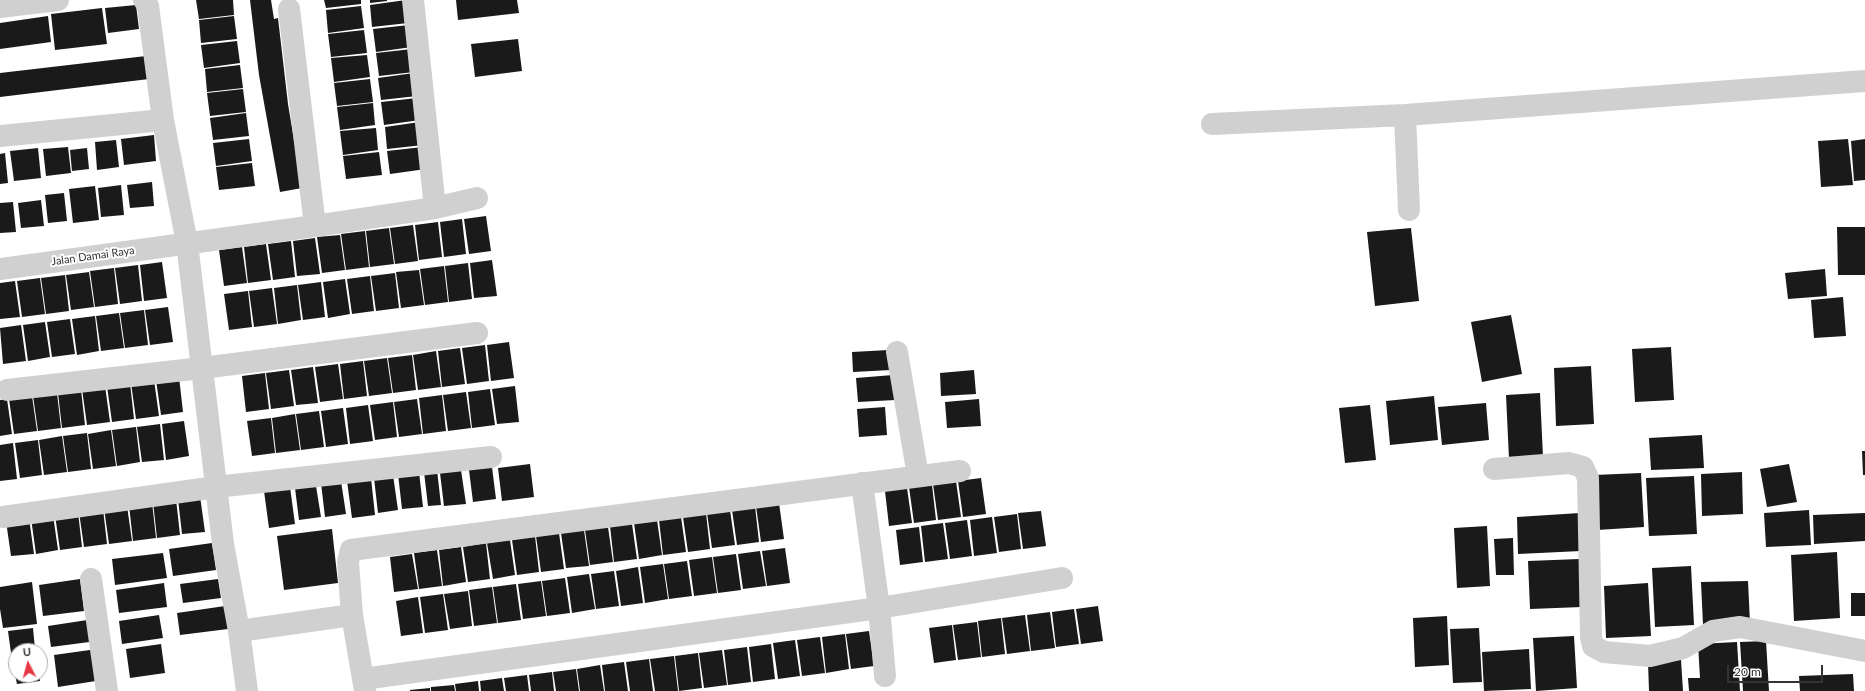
<!DOCTYPE html>
<html>
<head>
<meta charset="utf-8">
<style>
	body { margin:0 }
	#map { position:relative; width:1865px; height:691px; overflow:hidden; background:#fff; font-family:Lato,sans-serif }
	canvas { display:block }
	.north { position:absolute; left:8px; top:643px; width:40px; height:40px; box-sizing:border-box; background:#fff; border:1px solid #adadad; border-radius:50%; rotate:354deg; font-size:11px; font-weight:700; line-height:16px; text-align:center; color:#333 }
	.north::after { content:''; display:block; margin:auto; width:14px; height:18px; background:#e63946; clip-path:polygon(50% 0,100% 100%,50% 72%,0 100%) }
	.scale { position:absolute; left:1727px; top:665px; width:96px; height:18px; box-sizing:border-box; border:2px solid #333; border-top:0; padding-left:5px; font-size:12px; line-height:14px; white-space:nowrap; color:#333; -webkit-text-stroke:3px #fff; paint-order:stroke }
</style>
</head>
<body>
<div id="map">
<canvas width="1865" height="691"></canvas>
<div class="north">U</div>
<div class="scale">20 m</div>
</div>
<script>
const g = document.querySelector('canvas').getContext('2d');
g.lineJoin = 'round';
function fillPath(path, color) {
  g.fillStyle = color;
  g.fill(path, 'evenodd');
}
function poly(rows) {
  const path = new Path2D();
  for (const r of rows) {
    path.moveTo(r[0], r[1]);
    for (let i = 2; i < r.length; i += 2) path.lineTo(r[i], r[i + 1]);
  }
  return path;
}
function trace(path, color, width, dash) {
  g.strokeStyle = color;
  g.lineWidth = width;
  g.lineCap = dash ? 'butt' : 'round';
  g.setLineDash(dash || []);
  g.stroke(path);
}
function label(font, color, halo, rows, align = 'center') {
  g.font = font + ' Lato,sans-serif';
  g.lineWidth = 4;
  g.setLineDash([]);
  g.textBaseline = 'middle';
  g.strokeStyle = halo;
  g.fillStyle = color;
  for (const [text, x, y, turn = 0] of rows) {
    g.save();
    g.translate(x, y);
    g.rotate((+turn || 0) * Math.PI / 180);
    g.textAlign = isNaN(turn) ? turn : align;
    if (halo) g.strokeText(text, 0, 0);
    g.fillText(text, 0, 0);
    g.restore();
  }
}
fillPath(poly([
	[196,0,233,0,234,15,199,19],
	[250,0,271,0,274,19,278,18,288,104,302,188,280,192,259,75],
	[324,0,361,0,361,4,326,8],
	[370,0,387,0,387,1,370,3],
	[406,0,408,23,372,27,370,5],
	[456,0,517,0,519,13,458,20],
	[136,5,139,29,108,33,105,8],
	[361,6,364,28,328,33,326,10],
	[102,8,107,44,55,50,51,14],
	[48,16,51,42,0,49,0,23],
	[234,16,237,39,201,43,199,20],
	[409,25,412,47,376,52,373,29],
	[364,30,367,53,331,57,328,34],
	[518,39,522,71,475,77,471,44],
	[237,41,240,63,204,68,201,45],
	[412,49,414,72,379,76,376,53],
	[367,55,370,77,334,82,331,58],
	[146,56,149,79,0,97,0,73],
	[240,65,243,88,207,92,205,69],
	[414,73,417,96,381,100,378,78],
	[370,79,373,102,337,106,334,83],
	[243,89,246,112,210,116,207,93],
	[417,98,420,120,384,125,381,102],
	[373,103,375,125,340,130,337,107],
	[246,113,249,136,213,140,210,118],
	[420,122,423,145,387,149,385,127],
	[376,128,378,150,343,155,340,131],
	[154,135,156,161,124,165,121,139],
	[249,139,252,161,216,166,213,143],
	[1848,139,1853,185,1821,187,1818,141],
	[1865,139,1865,180,1854,181,1851,141],
	[116,140,119,167,97,170,95,142],
	[68,147,71,173,46,176,43,149],
	[423,147,426,169,390,174,387,151],
	[38,148,41,178,14,181,10,151],
	[87,148,89,169,72,171,70,150],
	[379,152,382,175,346,179,343,156],
	[5,153,8,183,0,184,0,154],
	[252,163,255,186,219,190,216,167],
	[152,182,154,206,130,208,127,185],
	[121,185,124,215,101,217,98,188],
	[95,186,99,220,73,223,69,189],
	[64,193,67,221,48,223,45,195],
	[41,200,44,226,21,228,18,203],
	[13,202,16,232,0,233,0,203],
	[486,216,491,251,469,254,464,219],
	[462,219,466,254,444,257,440,222],
	[438,222,442,257,419,260,415,225],
	[413,225,418,261,395,264,390,228],
	[1837,227,1865,227,1865,275,1838,275],
	[389,228,394,264,370,267,366,231],
	[1411,228,1419,301,1375,306,1367,232],
	[365,231,369,267,346,270,341,234],
	[340,235,345,270,322,273,317,237],
	[315,238,320,274,297,276,293,241],
	[291,241,295,277,273,280,268,244],
	[266,244,271,280,248,283,244,247],
	[242,247,247,283,224,286,219,250],
	[492,260,497,296,474,298,470,263],
	[162,262,167,298,144,301,140,265],
	[468,263,472,299,449,302,445,266],
	[138,265,142,301,120,304,115,268],
	[444,266,448,302,425,305,420,269],
	[114,268,118,304,95,307,90,271],
	[1825,269,1827,296,1788,299,1785,273],
	[419,270,424,305,401,308,396,272],
	[89,272,94,307,71,310,66,275],
	[395,273,399,308,376,311,371,276],
	[65,275,69,311,46,314,41,278],
	[370,276,374,311,352,314,347,279],
	[40,278,45,314,22,317,17,281],
	[345,279,350,314,328,318,323,282],
	[15,281,20,317,0,319,0,283],
	[321,282,325,317,303,320,298,285],
	[297,285,301,320,278,324,274,288],
	[272,288,277,324,254,327,249,291],
	[248,291,252,327,229,330,224,294],
	[1843,297,1846,336,1814,338,1811,300],
	[168,307,173,342,150,345,145,310],
	[144,310,148,345,125,348,120,313],
	[119,313,124,348,101,351,96,316],
	[1511,315,1522,374,1482,382,1471,322],
	[95,316,99,351,77,355,72,319],
	[70,319,75,354,52,357,47,322],
	[45,322,50,357,28,361,23,325],
	[21,325,26,361,3,364,0,328],
	[509,342,514,378,491,381,487,345],
	[485,345,489,381,467,384,462,348],
	[1671,347,1674,400,1635,402,1632,349],
	[460,348,465,384,442,387,438,351],
	[889,350,891,370,853,372,852,352],
	[436,351,441,387,418,390,413,355],
	[412,355,416,390,393,393,388,358],
	[387,358,392,393,369,396,364,361],
	[363,361,367,396,344,399,340,364],
	[338,364,343,399,320,402,315,367],
	[1591,366,1594,424,1556,426,1554,368],
	[313,367,318,403,296,405,291,370],
	[289,370,294,406,271,409,266,373],
	[974,370,976,394,941,396,940,373],
	[265,373,269,409,246,412,242,376],
	[893,375,895,400,858,402,856,378],
	[179,377,183,412,161,415,156,380],
	[154,380,159,416,136,419,131,383],
	[130,383,134,419,112,422,107,386],
	[105,386,110,422,87,425,82,389],
	[515,386,519,422,497,424,492,389],
	[490,389,495,425,472,428,468,392],
	[81,390,85,425,62,428,58,393],
	[466,392,471,428,448,431,443,395],
	[57,393,61,428,38,431,33,396],
	[1540,393,1543,457,1509,459,1506,395],
	[442,395,446,431,423,434,419,398],
	[32,396,37,431,14,434,9,399],
	[1434,396,1438,440,1390,445,1386,401],
	[7,399,12,434,0,436,0,400],
	[417,399,422,434,399,437,394,402],
	[979,399,981,426,947,428,945,402],
	[393,402,397,437,375,440,370,405],
	[1486,403,1489,440,1442,445,1438,407],
	[368,405,373,441,350,444,346,408],
	[1370,405,1376,460,1345,463,1339,408],
	[885,407,887,435,859,437,857,409],
	[343,408,348,444,326,447,321,411],
	[319,411,324,447,301,450,296,414],
	[295,414,300,450,276,453,272,418],
	[271,418,275,453,252,456,247,421],
	[184,421,189,456,166,460,162,424],
	[160,424,164,460,142,462,137,427],
	[136,427,140,462,117,466,112,430],
	[111,430,116,466,93,469,88,434],
	[87,433,91,469,68,472,63,436],
	[1702,435,1704,468,1651,470,1649,438],
	[62,436,67,472,44,475,39,440],
	[38,440,42,475,20,478,15,443],
	[13,443,17,479,0,481,0,445],
	[1862,451,1865,451,1865,475,1863,475],
	[530,464,534,497,502,501,498,468],
	[1789,464,1797,502,1767,507,1760,469],
	[492,467,496,499,473,502,469,470],
	[437,470,441,505,428,506,424,472],
	[461,470,466,504,444,506,440,473],
	[419,472,423,507,402,509,398,474],
	[1742,472,1743,514,1702,516,1701,474],
	[1641,473,1644,527,1597,530,1594,475],
	[393,475,398,510,378,513,374,478],
	[1694,476,1697,534,1649,536,1646,478],
	[371,478,375,515,352,518,347,481],
	[981,478,986,514,963,517,958,481],
	[341,481,346,514,325,517,321,483],
	[956,481,961,517,938,520,933,484],
	[932,485,936,520,914,523,909,487],
	[316,486,321,517,299,520,295,488],
	[290,487,295,524,269,528,264,491],
	[907,488,912,523,889,526,885,491],
	[200,496,205,532,182,534,178,499],
	[176,499,180,535,157,538,153,502],
	[152,502,156,538,133,541,129,505],
	[779,503,784,539,761,542,756,506],
	[127,506,132,541,109,544,104,508],
	[755,506,759,542,737,545,732,510],
	[103,509,107,544,84,547,79,512],
	[730,510,735,545,712,548,707,513],
	[1809,510,1811,545,1766,547,1764,513],
	[1041,511,1046,546,1023,549,1018,513],
	[78,512,82,547,60,550,55,515],
	[706,513,710,549,688,552,683,517],
	[1580,513,1581,551,1518,554,1517,517],
	[1865,513,1865,541,1814,544,1813,515],
	[1017,514,1021,549,999,552,994,517],
	[53,515,58,550,36,554,31,518],
	[681,517,686,552,663,555,659,520],
	[992,517,997,553,974,556,970,520],
	[29,518,34,554,11,556,6,521],
	[657,520,662,555,639,559,634,523],
	[967,520,972,556,950,559,945,523],
	[943,523,948,559,925,562,921,526],
	[632,524,637,559,614,562,610,526],
	[1487,526,1490,586,1457,588,1454,528],
	[608,527,613,562,590,565,585,530],
	[919,527,923,562,900,565,896,530],
	[332,529,338,583,284,590,277,536],
	[584,530,589,566,566,568,561,533],
	[559,533,564,569,541,572,536,536],
	[535,536,539,572,517,575,512,540],
	[1513,538,1514,575,1496,575,1494,539],
	[510,540,515,575,493,579,487,543],
	[212,543,216,570,173,576,169,549],
	[486,543,490,579,468,582,463,547],
	[461,547,466,582,443,586,439,550],
	[785,548,790,583,767,586,762,551],
	[437,550,442,586,419,589,414,553],
	[760,551,766,586,743,589,738,554],
	[1837,552,1840,618,1794,621,1791,555],
	[163,553,167,578,115,585,112,559],
	[412,554,418,589,394,592,390,557],
	[736,554,741,590,718,593,713,557],
	[712,557,717,593,694,596,689,560],
	[1579,559,1582,607,1530,609,1528,561],
	[687,561,692,596,669,599,664,564],
	[663,564,668,599,645,603,640,567],
	[1691,566,1694,625,1655,627,1652,568],
	[638,567,643,603,621,606,616,571],
	[614,571,619,606,596,609,591,574],
	[589,574,595,609,572,613,567,577],
	[565,578,570,613,547,616,542,581],
	[80,579,84,611,43,616,39,585],
	[218,579,221,598,183,603,180,584],
	[541,581,546,616,523,619,518,584],
	[1748,581,1750,623,1703,625,1701,582],
	[32,582,37,624,3,628,0,609,0,587],
	[164,583,167,607,119,613,116,590],
	[1648,583,1651,636,1606,638,1604,586],
	[516,584,521,620,498,623,493,587],
	[492,587,497,623,474,626,469,590],
	[468,591,472,626,450,629,444,594],
	[1851,593,1865,593,1865,616,1851,616],
	[443,594,448,630,425,633,420,597],
	[418,597,423,633,401,636,396,601],
	[225,606,228,629,180,635,177,613],
	[1098,606,1103,641,1081,644,1076,609],
	[1074,609,1079,644,1056,647,1052,612],
	[1050,612,1055,648,1031,651,1027,615],
	[159,615,163,638,122,644,119,621],
	[1025,615,1030,651,1007,654,1002,618],
	[1447,616,1449,665,1415,667,1413,618],
	[1001,618,1005,654,982,657,978,621],
	[94,619,97,641,51,647,48,626],
	[977,622,981,657,958,660,953,625],
	[952,625,956,660,934,663,929,628],
	[33,628,35,649,11,653,8,631],
	[1479,628,1482,682,1453,683,1450,629],
	[869,631,874,666,851,669,846,634],
	[845,634,849,669,826,673,822,637],
	[1574,636,1577,688,1536,691,1533,638],
	[820,637,825,673,802,676,797,640],
	[795,640,800,676,778,679,773,643],
	[1766,641,1769,691,1743,691,1740,642],
	[1737,642,1740,691,1689,691,1688,678,1700,678,1698,644],
	[161,644,165,673,130,678,126,649],
	[771,644,775,679,753,682,749,647],
	[747,647,751,682,728,685,724,650],
	[97,649,102,680,58,687,54,655],
	[1529,649,1531,689,1484,691,1482,652],
	[722,650,727,685,704,688,699,653],
	[698,653,702,688,679,691,675,656],
	[674,656,678,691,655,691,650,659],
	[649,659,653,691,630,691,626,662],
	[16,660,16,674,15,674,13,661],
	[1681,660,1683,691,1649,691,1648,662],
	[624,662,628,691,605,691,602,665],
	[600,665,604,691,580,691,577,669],
	[576,669,579,691,556,691,553,672],
	[552,672,554,691,531,691,529,675],
	[1853,674,1854,691,1800,691,1799,676],
	[15,675,39,675,40,681,17,684],
	[527,675,529,691,506,691,504,678],
	[502,678,504,691,481,691,480,681],
	[478,681,479,691,456,691,455,684],
	[454,685,455,691,431,691,431,687],
	[430,688,430,691,410,691,410,690]
]), '#1a1a1a');
trace(poly([
	[144,0,148,6,163,120,187,243,223,544,239,631,247,691],
	[413,0,435,208],
	[0,7,58,0],
	[289,9,315,226],
	[1405,115,1409,210],
	[1212,124,1405,115,1865,81],
	[0,136,163,120],
	[0,269,315,226,435,208,477,198],
	[897,352,918,476],
	[7,390,202,368,477,333],
	[1494,469,1569,463,1583,467,1588,478,1591,637,1593,646,1604,652,1650,656,1683,648,1713,631,1740,627,1865,651],
	[862,483,879,608,885,676],
	[3,517,216,487,491,457],
	[91,579,107,691],
	[239,631,352,615],
	[363,679,879,608,1062,578],
	[365,691,352,615,348,562,351,550,960,471]
]), '#d0d0d0', 22);
label('11px', '#333', '#fff', [
	["Jalan Damai Raya",93,256,-8]
]);
</script>
</body>
</html>
